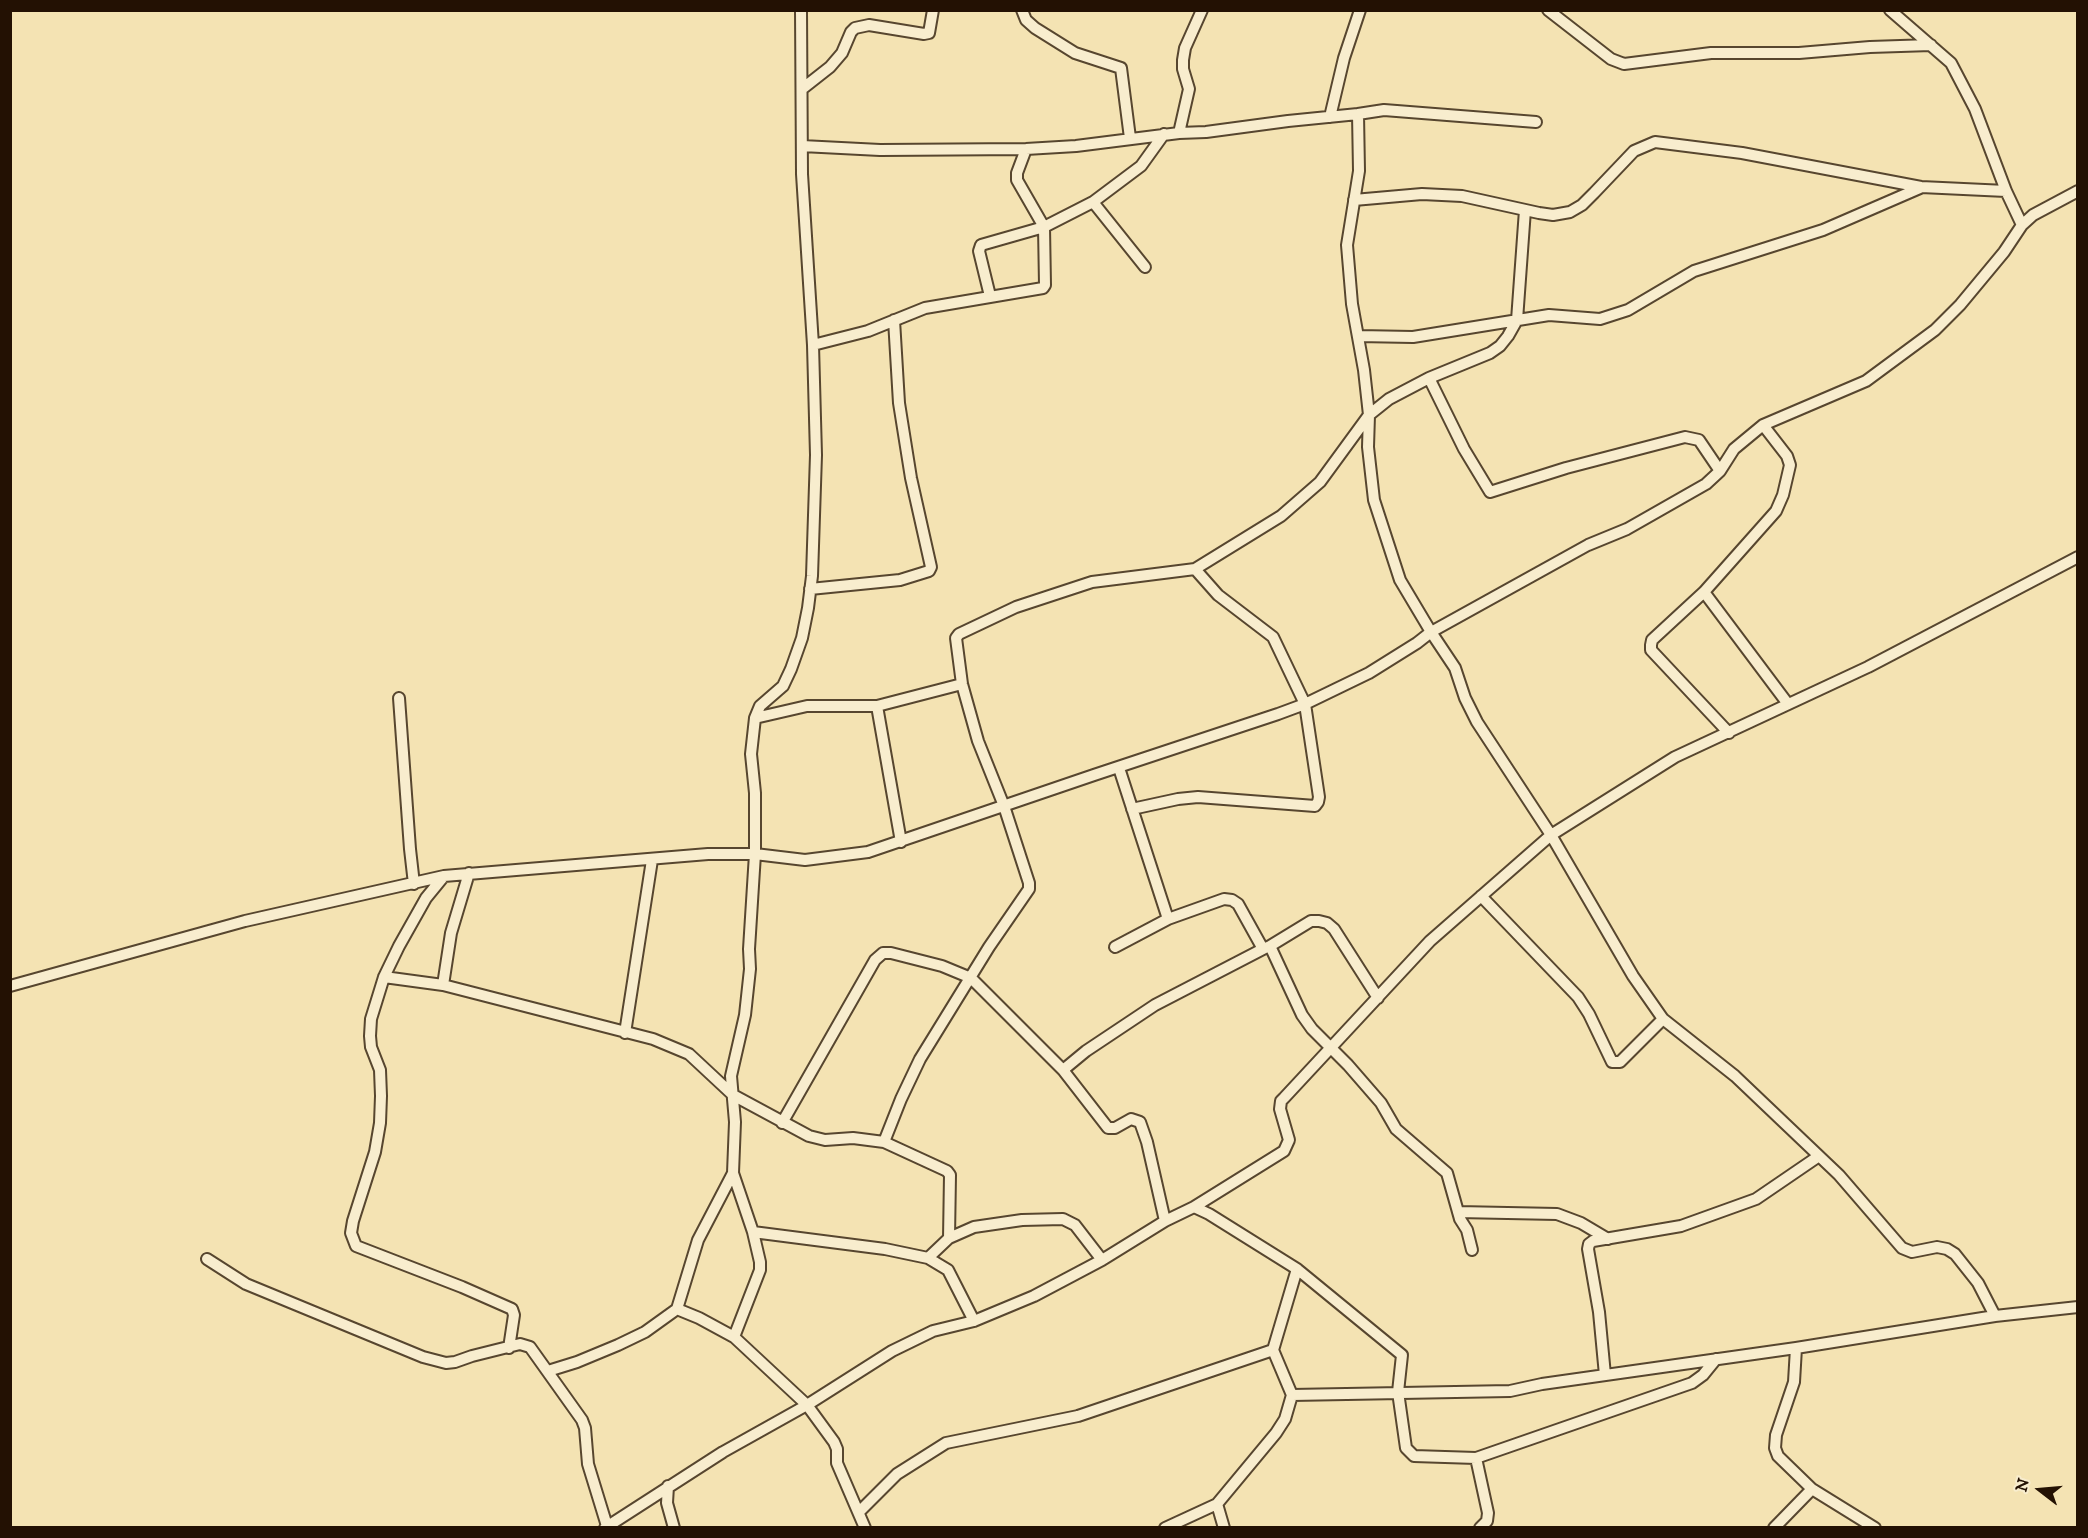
<!DOCTYPE html>
<html>
<head>
<meta charset="utf-8">
<style>
	body { margin:0 }
	#map { position:relative; width:2088px; height:1538px; overflow:hidden; background:#f4e3b3; font-family:"IM FELL DW Pica",serif }
	canvas { display:block }
	.frame { position:absolute; inset:0; border:12px solid #231103; pointer-events:none }
	.north { position:absolute; left:2010px; top:1460px; width:60px; height:60px; -webkit-text-stroke:4px #f8edce; paint-order:stroke; rotate:286deg; font-size:16px; font-weight:700; line-height:24px; text-align:center; color:#231103 }
	.north::after { content:''; display:block; margin:auto; width:21px; height:27px; background:#231103; clip-path:polygon(50% 0,100% 100%,50% 72%,0 100%) }
</style>
</head>
<body>
<div id="map">
<canvas width="2088" height="1538"></canvas>
<div class="frame"></div>
<div class="north">N</div>
</div>
<script>
const g = document.querySelector('canvas').getContext('2d');
g.lineJoin = 'round';
function poly(rows) {
  const path = new Path2D();
  for (const r of rows) {
    path.moveTo(r[0], r[1]);
    for (let i = 2; i < r.length; i += 2) path.lineTo(r[i], r[i + 1]);
  }
  return path;
}
function trace(path, color, width, dash) {
  g.strokeStyle = color;
  g.lineWidth = width;
  g.lineCap = dash ? 'butt' : 'round';
  g.setLineDash(dash || []);
  g.stroke(path);
}
const minor = poly([
	[1022,10,1026,20,1035,28,1075,53,1121,68,1130,138],
	[1548,10,1611,59,1624,64,1711,53,1799,53,1870,47,1931,45],
	[1890,10,1951,63,1975,109,2006,191,2022,225],
	[802,89,830,67,842,53,851,32,855,28,869,25,924,34,929,33,933,10],
	[1358,114,1384,110,1536,122],
	[1330,117,1344,58,1360,10],
	[1179,133,1189,89,1183,69,1183,60,1185,48,1202,10],
	[802,146,880,150,1026,149,1076,146,1179,133,1206,132,1288,121,1358,114,1359,171,1347,245,1352,304,1364,370,1369,415,1368,447,1374,500,1400,580,1431,632,1455,668,1465,698,1477,722,1551,835,1633,976,1663,1019,1735,1076,1839,1175,1902,1248,1912,1252,1937,1247,1947,1249,1955,1254,1978,1283,1995,1316,2078,1307],
	[1354,200,1422,194,1462,196,1539,213,1553,215,1570,212,1582,205,1594,193,1634,151,1655,142,1742,153,1921,187,2006,191],
	[1145,267,1093,202,1141,166,1164,134],
	[990,296,979,251,981,245,1044,227,1093,202],
	[1358,336,1413,337,1549,315,1600,319,1628,310,1694,271,1823,230,1920,188],
	[813,345,868,331,925,308,1043,288,1045,285,1044,227,1017,180,1017,173,1026,149],
	[1429,378,1464,449,1490,492,1566,468,1685,437,1699,440,1720,471],
	[810,589,900,580,929,571,931,567,911,478,899,403,894,320],
	[1704,592,1788,704],
	[399,698,410,849,414,884],
	[877,706,901,842],
	[755,718,807,706,877,706,962,684],
	[1729,733,1651,650,1651,645,1652,640,1704,592,1776,511,1783,495,1790,465,1787,456,1763,425],
	[1119,768,1168,919],
	[1132,809,1178,799,1198,797,1315,806,1318,802,1319,797,1305,704,1273,637,1218,595,1195,569],
	[444,876,426,898,399,946,384,977,371,1019,370,1036,371,1047,380,1070,381,1096,380,1123,375,1152,353,1221,351,1233,356,1246,462,1287,512,1309,514,1315,509,1348],
	[1481,896,1578,997,1589,1014,1612,1062,1620,1062,1663,1019],
	[1270,946,1311,921,1319,921,1327,923,1334,929,1378,998],
	[1115,947,1168,919,1224,899,1232,900,1238,904,1263,949,1270,946,1302,1015,1312,1029,1348,1065,1381,1103,1396,1129,1447,1173,1460,1219,1467,1230,1472,1250],
	[384,977,443,985,653,1039,689,1054,733,1095,809,1136,825,1140,853,1138,884,1142,947,1171,950,1175,949,1238],
	[443,985,451,933,469,873],
	[10,986,245,921,444,876,708,854,755,854,805,860,868,852,1094,775,1278,714,1305,704,1369,673,1417,643,1431,632,1588,545,1627,529,1706,484,1720,471,1734,449,1763,425,1866,381,1935,330,1960,305,2004,252,2022,225,2033,215,2078,191],
	[625,1033,652,860],
	[1063,1070,1086,1051,1155,1005,1263,949],
	[782,1123,875,960,883,953,891,953,942,966,971,978,1063,1070,1108,1128,1115,1128,1131,1119,1140,1122,1147,1142,1165,1221],
	[884,1142,901,1099,920,1059,989,947,1029,889,1029,883,1004,806,978,741,962,684,956,638,959,634,1016,607,1092,582,1195,569,1281,516,1320,482,1369,415,1389,399,1429,378,1490,353,1500,346,1508,336,1517,320,1525,210],
	[733,1173,753,1232,760,1262,760,1270,734,1337],
	[1458,1212,1557,1214,1581,1223,1608,1239],
	[753,1232,885,1249,928,1258,948,1270,974,1321],
	[928,1258,949,1238,974,1227,1022,1220,1063,1219,1075,1225,1102,1260],
	[207,1259,246,1284,423,1357,446,1363,455,1362,472,1356,520,1344,530,1347,582,1420,585,1428,588,1464,607,1526],
	[1297,1269,1402,1355,1398,1392,1406,1448,1414,1456,1476,1458,1692,1383,1703,1375,1716,1359],
	[677,1309,698,1240,733,1173,735,1122,731,1076,745,1015,750,969,749,949,755,854,755,793,751,754,755,718,760,706,783,686,791,669,802,638,808,608,812,576,816,455,813,345,802,174,801,10],
	[1796,1348,1794,1382,1776,1435,1775,1448,1778,1456,1812,1489],
	[548,1371,577,1362,618,1345,645,1332,677,1309,699,1318,734,1337,807,1405,834,1442,837,1449,837,1463,865,1528],
	[1605,1375,1599,1312,1588,1249,1589,1244,1593,1241,1681,1226,1756,1199,1819,1156],
	[1292,1395,1510,1391,1542,1384,1796,1348,1995,1316],
	[1476,1458,1488,1513,1487,1521,1480,1528],
	[668,1486,667,1503,674,1528],
	[1217,1504,1224,1528],
	[859,1512,897,1474,946,1443,1078,1416,1273,1350],
	[605,1528,723,1452,807,1405,892,1351,933,1331,974,1321,1034,1296,1102,1260,1165,1221,1194,1207,1284,1151,1289,1140,1280,1109,1281,1101,1284,1098,1430,941,1551,835,1675,757,1868,667,2078,557],
	[1165,1528,1217,1504,1276,1433,1285,1419,1292,1395,1273,1350,1297,1269,1209,1214,1194,1207],
	[1774,1528,1812,1489,1875,1528]
]);
trace(minor, '#57462f', 14);
trace(minor, '#f8edce', 10);
</script>
</body>
</html>
